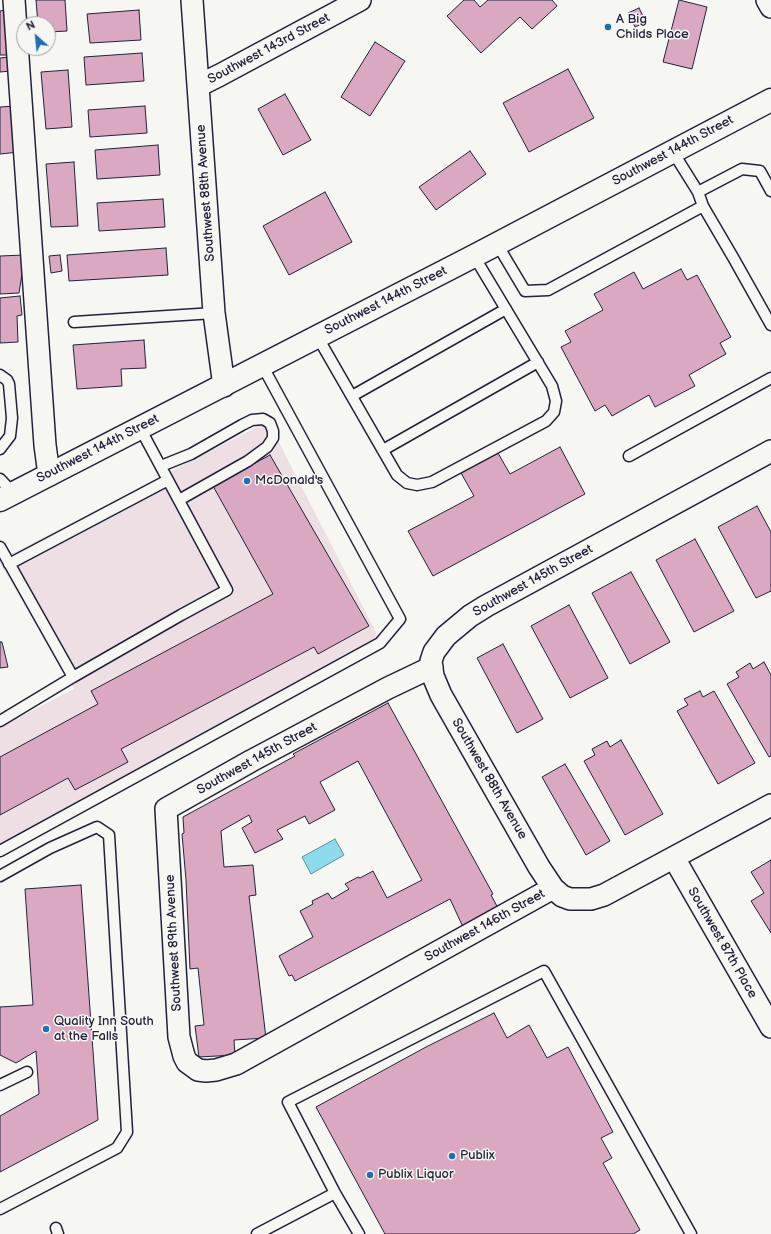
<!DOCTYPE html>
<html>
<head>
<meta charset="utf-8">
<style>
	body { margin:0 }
	#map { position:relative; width:771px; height:1234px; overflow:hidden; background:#f6f6f2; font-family:"Balsamiq Sans",sans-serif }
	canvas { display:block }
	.north { position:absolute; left:16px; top:16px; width:40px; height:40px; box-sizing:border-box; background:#f6f6f2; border:1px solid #a1a1a9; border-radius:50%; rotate:333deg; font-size:11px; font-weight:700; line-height:16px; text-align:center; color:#22223b }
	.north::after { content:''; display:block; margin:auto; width:14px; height:18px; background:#1f6fb2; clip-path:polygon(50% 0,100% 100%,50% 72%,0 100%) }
</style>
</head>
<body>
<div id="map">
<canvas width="771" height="1234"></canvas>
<div class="north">N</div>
</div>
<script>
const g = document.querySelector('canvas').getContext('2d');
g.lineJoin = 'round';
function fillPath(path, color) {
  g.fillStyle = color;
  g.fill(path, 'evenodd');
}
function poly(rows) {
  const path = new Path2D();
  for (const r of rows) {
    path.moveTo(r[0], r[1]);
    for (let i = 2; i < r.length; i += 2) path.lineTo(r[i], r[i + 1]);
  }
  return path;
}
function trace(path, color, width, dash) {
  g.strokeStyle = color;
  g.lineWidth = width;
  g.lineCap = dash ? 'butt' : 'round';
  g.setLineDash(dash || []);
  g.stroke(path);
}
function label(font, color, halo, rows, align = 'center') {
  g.font = font + ' "Balsamiq Sans",sans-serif';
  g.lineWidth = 3;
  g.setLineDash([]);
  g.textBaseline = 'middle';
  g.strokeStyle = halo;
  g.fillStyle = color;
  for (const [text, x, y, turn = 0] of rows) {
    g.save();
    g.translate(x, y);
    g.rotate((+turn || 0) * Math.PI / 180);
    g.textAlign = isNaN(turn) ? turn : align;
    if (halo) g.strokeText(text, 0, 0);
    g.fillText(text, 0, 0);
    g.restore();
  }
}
fillPath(poly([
	[268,421,383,646,0,855,0,727,74,689,0,563,0,560]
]), '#eedfe4');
const water = poly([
	[335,839,344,855,311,874,302,857,335,839]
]);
fillPath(water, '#8cdaea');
trace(water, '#6290a4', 1);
const building = poly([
	[36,0,65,0,67,31,48,32,48,24,38,24,36,0],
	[464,0,474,0,480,7,488,0,552,0,557,6,532,29,520,17,481,53,447,16,464,0],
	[679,0,707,7,692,69,663,62,679,0],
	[639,8,646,22,635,27,628,13,639,8],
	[6,10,9,55,0,55,0,11,6,10],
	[139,10,141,40,90,43,87,14,139,10],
	[375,42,405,61,370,116,341,97,375,42],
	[142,53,144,81,86,85,84,57,142,53],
	[10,57,11,71,0,72,0,58,10,57],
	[568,69,594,118,529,152,503,103,568,69],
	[68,70,72,127,46,129,41,72,68,70],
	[285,94,311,140,283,155,258,109,285,94],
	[15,106,19,152,0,154,0,107,15,106],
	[145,106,147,133,90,137,88,110,145,106],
	[158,145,160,175,97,179,95,150,158,145],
	[470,151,486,174,436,210,419,187,470,151],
	[74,162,78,226,51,227,46,164,74,162],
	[325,192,352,242,289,275,263,226,325,192],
	[163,199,165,227,99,231,97,203,163,199],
	[166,248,168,275,69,281,67,255,166,248],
	[25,255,19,293,0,294,0,256,25,255],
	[60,255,62,271,51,273,49,256,60,255],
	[681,269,687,280,697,275,731,337,720,343,726,354,689,375,695,386,655,407,649,395,612,416,605,405,595,411,561,347,571,342,565,331,603,310,594,294,634,272,643,289,681,269],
	[20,296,22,315,17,316,18,342,0,343,0,298,20,296],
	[144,340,146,368,121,369,122,386,77,389,73,345,144,340],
	[560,447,585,494,433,576,408,531,474,496,461,473,498,453,510,474,560,447],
	[270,455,369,626,318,654,314,647,121,749,128,762,75,790,68,778,0,815,0,757,98,704,91,691,273,594,213,486,270,455],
	[757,506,771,532,771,591,756,598,718,527,757,506],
	[695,539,734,611,694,632,656,560,695,539],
	[631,572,670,642,630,664,592,593,631,572],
	[569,605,608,678,570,698,531,626,569,605],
	[0,642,2,642,8,667,0,668,0,642],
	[503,644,543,719,517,733,477,658,503,644],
	[764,662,771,675,771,756,769,757,727,684,739,677,736,672,750,663,753,669,764,662],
	[700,691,703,697,714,691,755,763,718,784,677,711,688,705,684,699,700,691],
	[388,703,493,894,491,895,498,908,463,927,450,899,295,981,292,975,289,976,279,956,313,937,300,911,313,904,312,901,328,893,332,899,349,889,345,884,358,877,360,878,373,871,387,898,422,880,358,761,320,782,335,810,309,824,305,816,277,830,283,839,255,853,242,828,252,822,249,815,221,831,224,867,253,865,256,895,249,896,266,1038,234,1040,235,1055,199,1057,195,1026,204,1025,198,968,190,969,186,880,182,834,184,833,183,817,295,756,293,754,388,703],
	[621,740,663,814,625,835,584,761,595,755,592,749,607,741,610,747,621,740],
	[565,764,610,841,586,855,542,777,565,764],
	[771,860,771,933,751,901,764,893,751,872,771,860],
	[81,885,98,1120,0,1172,0,1116,39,1094,36,1051,16,1063,0,1055,0,1007,33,1005,25,889,81,885],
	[494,1013,507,1038,529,1025,547,1058,568,1047,613,1132,601,1138,612,1158,603,1163,640,1230,633,1234,385,1234,316,1107,426,1047,494,1013]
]);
fillPath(building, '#dba8c2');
trace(building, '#22223b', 1);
const service = poly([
	[698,192,742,169,760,171,771,191],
	[703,206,734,259,771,325],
	[497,244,525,291,548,290,703,206,698,192,673,152],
	[74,322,214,313],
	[317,336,397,475,407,483,417,485,432,482,546,421,554,412,556,401,552,386,474,256],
	[0,375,7,380,9,384,12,418,10,436,0,449],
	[352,396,506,309],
	[383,450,538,362],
	[629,456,771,378],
	[161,466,191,454,242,425,252,420,263,419,270,423,273,431,273,438,267,447,248,461,179,500],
	[0,479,13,493],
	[0,547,73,677,0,721],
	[9,564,168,480],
	[73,677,181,615,227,590,140,428],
	[0,851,380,643,400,619,262,365],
	[0,876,50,848,97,827,109,835,127,1132,117,1148,0,1209],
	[0,1085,27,1072],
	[56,1228,58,1234],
	[257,1234,335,1193],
	[359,1234,335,1193,288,1102,544,971,691,1234]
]);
const minor = poly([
	[14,0,45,445,49,475],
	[192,0,214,313,224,386],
	[767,0,771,7],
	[198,86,220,75,360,0],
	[771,451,486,606,470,616,446,636,434,652,431,661,433,676,441,695,539,867,553,888,562,896,570,899,591,899,604,895,771,805],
	[432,667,388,688,251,761,166,809,179,1037,184,1056,187,1062,198,1070,206,1071,216,1070,236,1064,553,888],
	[674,858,771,1027]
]);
const tertiary = poly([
	[0,500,474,256,771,100]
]);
trace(service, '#22223b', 13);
trace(minor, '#22223b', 24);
trace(tertiary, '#22223b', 25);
trace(service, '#f6f6f2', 10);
trace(minor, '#f6f6f2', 21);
trace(tertiary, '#f6f6f2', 22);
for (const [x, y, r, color] of [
	[608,27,4,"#1f6fb2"],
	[247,481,4,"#1f6fb2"],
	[46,1029,4,"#1f6fb2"],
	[452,1156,4,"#1f6fb2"],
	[370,1175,4,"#1f6fb2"]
]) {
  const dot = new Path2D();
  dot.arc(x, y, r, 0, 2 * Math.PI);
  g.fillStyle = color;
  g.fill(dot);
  trace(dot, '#f6f6f2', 1.5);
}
label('13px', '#22223b', '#f6f6f2', [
	["A Big",616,20],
	["Childs Place",616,35],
	["McDonald's",255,481],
	["Quality Inn South",54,1022],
	["at the Falls",54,1037],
	["Publix",460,1156],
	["Publix Liquor",378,1175]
], 'left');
label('13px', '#22223b', '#f6f6f2', [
	["Southwest 143rd Street",269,49,-28],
	["Southwest 144th Street",673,151,-28],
	["Southwest 88th Avenue",206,193,-94],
	["Southwest 144th Street",386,301,-27],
	["Southwest 144th Street",98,449,-27],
	["Southwest 145th Street",533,581,-29],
	["Southwest 145th Street",257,759,-29],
	["Southwest 88th Avenue",489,779,60],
	["Southwest 146th Street",485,926,-29],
	["Southwest 89th Avenue",174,943,-93],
	["Southwest 87th Place",722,943,60]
]);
</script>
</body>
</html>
